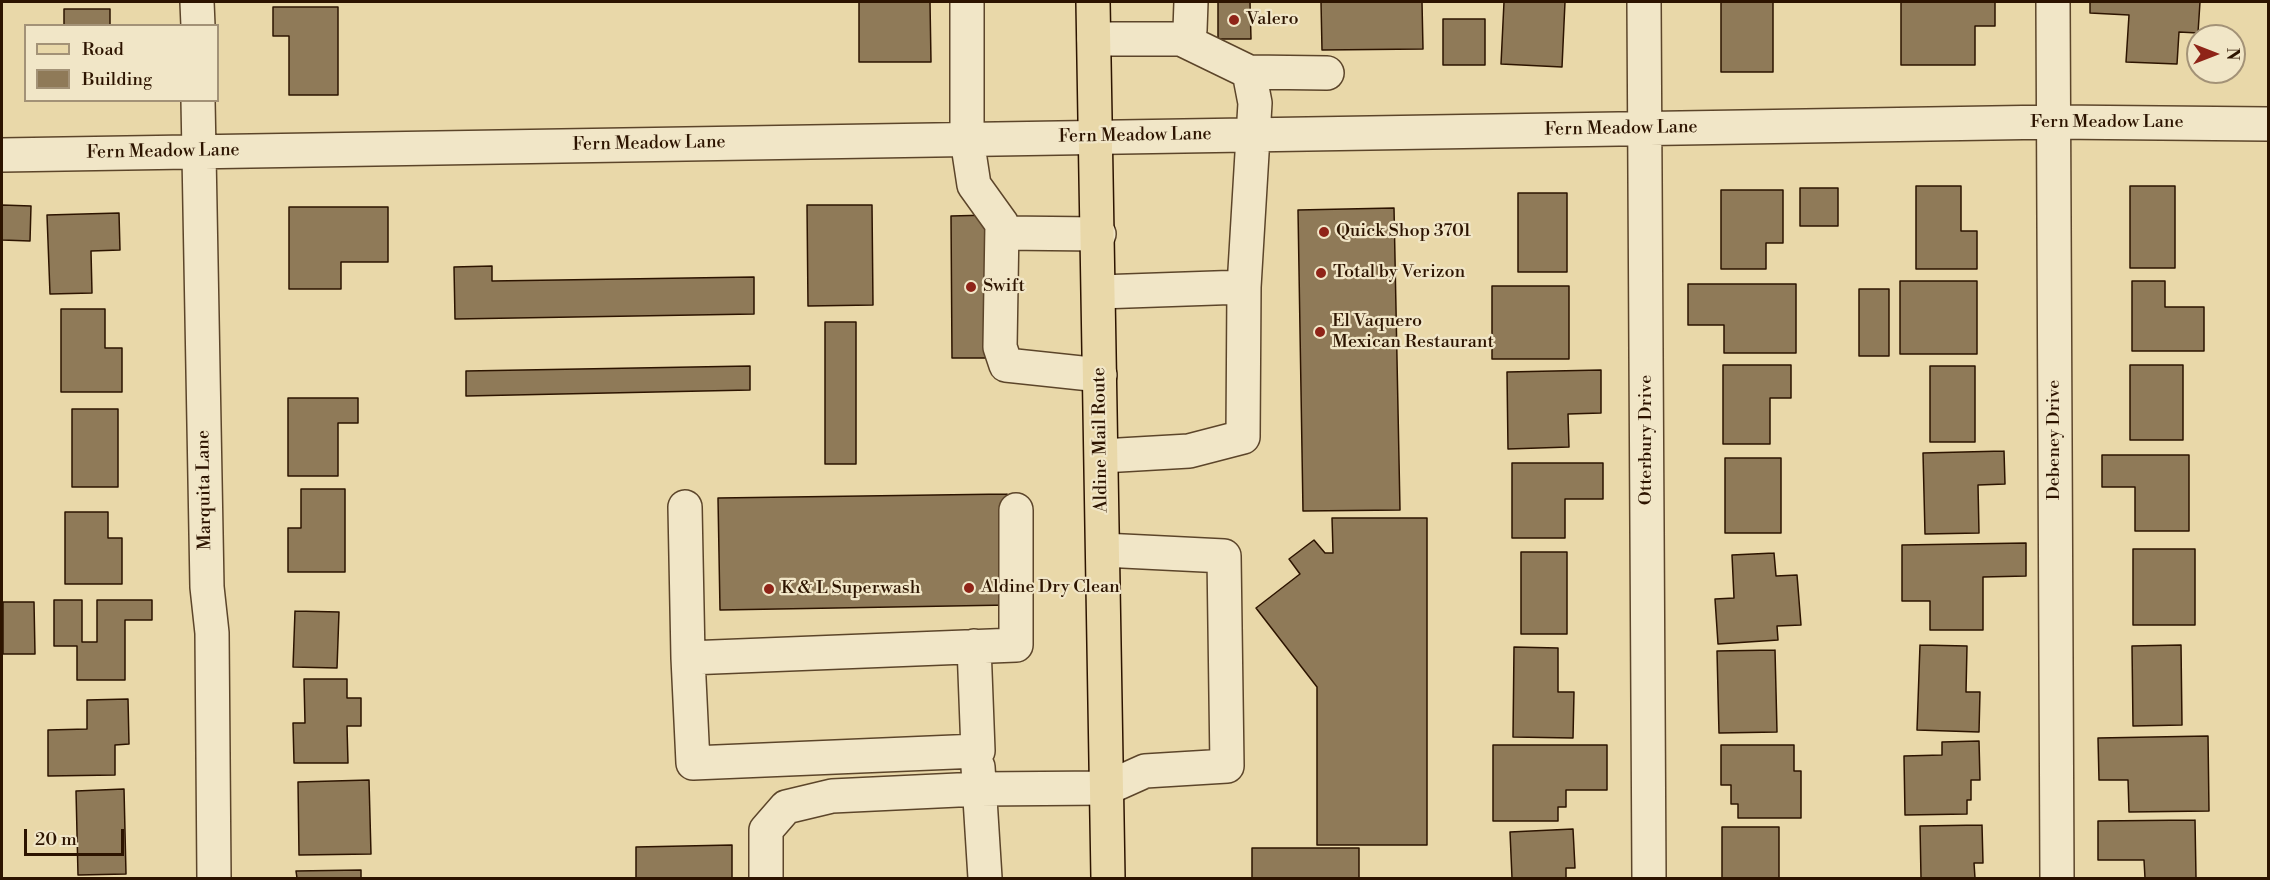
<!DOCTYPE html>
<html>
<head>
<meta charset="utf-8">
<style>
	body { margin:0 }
	#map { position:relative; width:2270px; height:880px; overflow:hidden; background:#e9d8a9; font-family:"Libre Bodoni",serif }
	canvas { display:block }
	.frame { position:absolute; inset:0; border:3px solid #2d1400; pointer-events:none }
	.legend { position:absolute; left:24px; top:24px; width:195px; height:78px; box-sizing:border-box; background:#f1e6c7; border:2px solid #a39277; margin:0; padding:8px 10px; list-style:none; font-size:18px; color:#2d1400 }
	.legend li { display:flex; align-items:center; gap:12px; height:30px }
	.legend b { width:30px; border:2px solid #a39277 }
	.north { position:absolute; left:2186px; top:24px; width:60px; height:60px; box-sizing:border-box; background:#f1e6c7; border:2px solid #a39277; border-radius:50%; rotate:90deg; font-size:16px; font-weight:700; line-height:24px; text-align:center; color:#2d1400 }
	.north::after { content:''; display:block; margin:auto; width:21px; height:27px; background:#8f2418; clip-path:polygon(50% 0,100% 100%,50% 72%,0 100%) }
	.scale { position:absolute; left:24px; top:829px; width:100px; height:27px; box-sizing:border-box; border:3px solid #2d1400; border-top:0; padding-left:8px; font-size:18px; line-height:21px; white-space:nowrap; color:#2d1400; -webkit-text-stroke:4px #f1e6c7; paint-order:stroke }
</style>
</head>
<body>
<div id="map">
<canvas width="2270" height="880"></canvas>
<div class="frame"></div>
<ul class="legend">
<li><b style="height:8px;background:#e9d8a9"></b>Road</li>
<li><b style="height:16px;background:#8f7a58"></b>Building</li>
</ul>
<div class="north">N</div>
<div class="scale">20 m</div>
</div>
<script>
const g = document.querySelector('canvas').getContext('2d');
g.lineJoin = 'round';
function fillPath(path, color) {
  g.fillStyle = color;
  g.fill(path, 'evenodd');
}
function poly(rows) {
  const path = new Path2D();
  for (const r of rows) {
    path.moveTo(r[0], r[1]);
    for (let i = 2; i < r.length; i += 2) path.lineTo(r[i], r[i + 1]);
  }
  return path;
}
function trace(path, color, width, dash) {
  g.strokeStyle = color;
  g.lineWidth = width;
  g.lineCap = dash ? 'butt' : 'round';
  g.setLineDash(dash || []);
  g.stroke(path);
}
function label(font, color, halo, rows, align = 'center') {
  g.font = font + ' "Libre Bodoni",serif';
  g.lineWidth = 4.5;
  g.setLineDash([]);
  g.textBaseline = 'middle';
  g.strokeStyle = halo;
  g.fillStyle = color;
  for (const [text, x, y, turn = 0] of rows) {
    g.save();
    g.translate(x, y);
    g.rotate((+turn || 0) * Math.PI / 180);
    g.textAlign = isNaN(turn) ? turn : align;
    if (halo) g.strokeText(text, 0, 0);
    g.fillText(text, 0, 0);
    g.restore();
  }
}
const building = poly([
	[859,2,930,2,931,62,859,62,859,2],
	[1218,2,1250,2,1251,39,1218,39,1218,2],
	[1321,2,1422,2,1423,49,1322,50,1321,2],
	[1504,2,1565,2,1562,67,1501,64,1504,2],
	[1721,2,1773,2,1773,72,1721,72,1721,2],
	[1901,2,1995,2,1995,26,1975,26,1975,65,1901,65,1901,2],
	[2090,2,2200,2,2198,33,2179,32,2177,64,2126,62,2129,15,2090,13,2090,2],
	[273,7,338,7,338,95,289,95,289,36,273,36,273,7],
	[64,9,110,9,110,26,64,26,64,9],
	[1443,19,1485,19,1485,65,1443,65,1443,19],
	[1916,186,1961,186,1961,231,1977,231,1977,269,1916,269,1916,186],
	[2130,186,2175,186,2175,268,2130,268,2130,186],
	[1800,188,1838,188,1838,226,1800,226,1800,188],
	[1721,190,1783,190,1783,243,1766,243,1766,269,1721,269,1721,190],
	[1518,193,1567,193,1567,272,1518,272,1518,193],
	[2,205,31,206,30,241,2,240,2,205],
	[807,205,872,205,873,305,808,306,807,205],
	[289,207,388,207,388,262,341,262,341,289,289,289,289,207],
	[1394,208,1400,510,1303,511,1298,210,1394,208],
	[119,213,120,250,91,251,92,293,50,294,47,215,119,213],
	[990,215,991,358,952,358,951,216,990,215],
	[492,266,492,281,754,277,754,314,455,319,454,267,492,266],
	[1900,281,1977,281,1977,354,1900,354,1900,281],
	[2132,281,2165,281,2165,307,2204,307,2204,351,2132,351,2132,281],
	[1688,284,1796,284,1796,353,1724,353,1724,325,1688,325,1688,284],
	[1492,286,1569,286,1569,359,1492,359,1492,286],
	[1859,289,1889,289,1889,356,1859,356,1859,289],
	[61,309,105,309,105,348,122,348,122,392,61,392,61,309],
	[825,322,856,322,856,464,825,464,825,322],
	[1723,365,1791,365,1791,398,1770,398,1770,444,1723,444,1723,365],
	[2130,365,2183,365,2183,440,2130,440,2130,365],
	[750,366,750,390,466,396,466,371,750,366],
	[1930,366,1975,366,1975,442,1930,442,1930,366],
	[1601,370,1601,413,1568,414,1569,447,1508,449,1507,372,1601,370],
	[288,398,358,398,358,423,338,423,338,476,288,476,288,398],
	[72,409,118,409,118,487,72,487,72,409],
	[2004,451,2005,484,1978,485,1979,533,1925,534,1923,453,2004,451],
	[2102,455,2189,455,2189,531,2135,531,2135,487,2102,487,2102,455],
	[1725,458,1781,458,1781,533,1725,533,1725,458],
	[1512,463,1603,463,1603,499,1565,499,1565,538,1512,538,1512,463],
	[301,489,345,489,345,572,288,572,288,528,301,528,301,489],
	[1007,494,1009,605,720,610,718,498,1007,494],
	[65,512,108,512,108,538,122,538,122,584,65,584,65,512],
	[1332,518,1427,518,1427,845,1317,845,1317,687,1256,608,1300,574,1289,559,1314,540,1325,553,1333,553,1332,518],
	[2026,543,2026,576,1983,577,1983,630,1930,630,1930,601,1902,601,1902,545,2026,543],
	[2133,549,2195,549,2195,625,2133,625,2133,549],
	[1521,552,1567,552,1567,634,1521,634,1521,552],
	[1774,553,1776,576,1797,575,1801,625,1777,626,1778,640,1718,644,1715,599,1734,598,1732,555,1774,553],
	[54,600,82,600,82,642,97,642,97,600,152,600,152,620,125,620,125,680,77,680,77,646,54,646,54,600],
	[3,602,34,602,35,654,3,654,3,602],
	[295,611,339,612,337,668,293,667,295,611],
	[1920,645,1967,646,1966,692,1980,692,1979,732,1917,730,1920,645],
	[2181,645,2182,725,2133,726,2132,646,2181,645],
	[1514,647,1558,648,1558,692,1574,692,1573,738,1513,737,1514,647],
	[1775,650,1777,732,1719,733,1717,651,1775,650],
	[304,679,347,679,347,698,361,698,361,726,347,726,348,763,294,763,293,723,305,723,304,679],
	[128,699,129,744,115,745,115,775,48,776,48,730,87,729,87,700,128,699],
	[2208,736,2209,811,2129,812,2128,780,2099,780,2098,738,2208,736],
	[1979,741,1980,780,1971,780,1971,800,1967,800,1967,814,1905,815,1904,756,1942,755,1942,742,1979,741],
	[1493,745,1607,745,1607,790,1566,790,1566,807,1558,807,1558,821,1493,821,1493,745],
	[1721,745,1794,745,1794,771,1801,771,1801,818,1738,818,1738,804,1731,804,1731,785,1721,785,1721,745],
	[369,780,371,854,299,855,298,782,369,780],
	[124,789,126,874,78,875,76,791,124,789],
	[2195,820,2196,878,2145,878,2144,860,2098,860,2098,821,2195,820],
	[1982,825,1983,863,1974,863,1975,878,1921,878,1920,826,1982,825],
	[1722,827,1779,827,1779,878,1722,878,1722,827],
	[1573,829,1575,868,1566,868,1566,878,1512,878,1510,832,1573,829],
	[732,845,732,878,636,878,636,847,732,845],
	[1252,848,1359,848,1359,878,1252,878,1252,848],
	[361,870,361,878,297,878,296,871,361,870]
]);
fillPath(building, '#8f7a58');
trace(building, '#2d1400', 1.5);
const minor = poly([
	[197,2,198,26],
	[967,2,967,139,974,185,1002,224,1000,347,1006,365,1100,375],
	[1644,2,1649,878],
	[2053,2,2057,878],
	[1094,39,1181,39,1190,30,1191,2],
	[1249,72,1327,73],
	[198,100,207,587,212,633,214,878],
	[2,155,2054,122,2268,124],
	[1002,233,1099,234],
	[1099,292,1244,287],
	[1102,456,1189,451,1243,437,1244,287,1255,103,1249,72,1181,39],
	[685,507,688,658,1016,645,1016,510],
	[688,658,693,763,978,751,974,646],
	[978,767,985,878],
	[766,878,766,830,786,807,832,796,979,789,1107,788,1145,771,1227,766,1224,556,1103,550]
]);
const major = poly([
	[1093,2,1108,878]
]);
trace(minor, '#5c452a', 36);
trace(major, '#2d1400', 36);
trace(minor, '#f1e6c7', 33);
trace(major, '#e9d8a9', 33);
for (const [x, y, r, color] of [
	[1234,20,6,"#8f2418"],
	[1324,232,6,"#8f2418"],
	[1321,273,6,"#8f2418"],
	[971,287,6,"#8f2418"],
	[1320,332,6,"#8f2418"],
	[969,588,6,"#8f2418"],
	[769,589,6,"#8f2418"]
]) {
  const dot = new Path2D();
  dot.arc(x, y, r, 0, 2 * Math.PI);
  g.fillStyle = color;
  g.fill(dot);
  trace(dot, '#f1e6c7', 2);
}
label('18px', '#2d1400', '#f1e6c7', [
	["Valero",1246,20],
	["Quick Shop 3701",1336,232],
	["Total by Verizon",1333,273],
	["Swift",983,287],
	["El Vaquero",1332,322],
	["Mexican Restaurant",1332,343],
	["Aldine Dry Clean",981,588],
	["K & L Superwash",781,589]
], 'left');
label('18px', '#2d1400', '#f1e6c7', [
	["Fern Meadow Lane",2107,123],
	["Fern Meadow Lane",1621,129,-1],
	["Fern Meadow Lane",1135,136,-1],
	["Fern Meadow Lane",649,144,-1],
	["Fern Meadow Lane",163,152,-1],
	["Aldine Mail Route",1101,440,-91],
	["Otterbury Drive",1647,440,-90],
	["Debeney Drive",2055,440,-90],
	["Marquita Lane",205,490,-91]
]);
</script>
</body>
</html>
